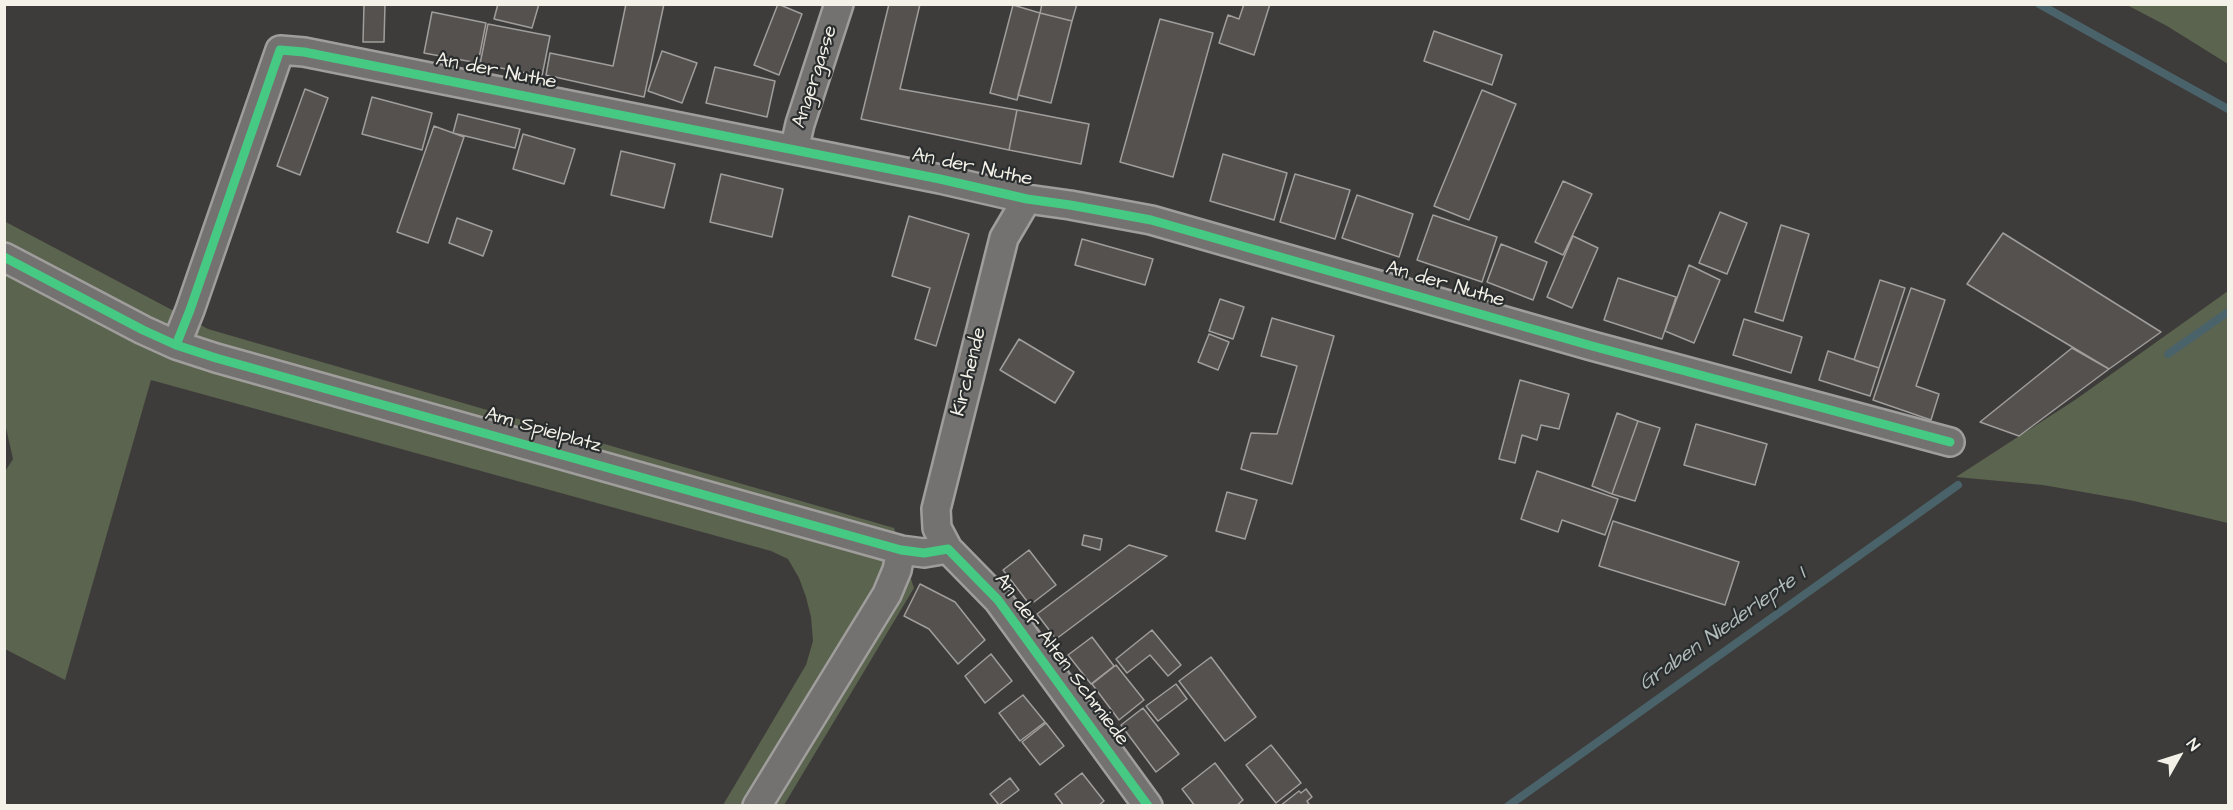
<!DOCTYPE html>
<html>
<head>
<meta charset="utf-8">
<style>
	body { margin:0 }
	#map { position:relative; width:2233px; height:810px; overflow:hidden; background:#3e3c3b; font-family:"Architects Daughter",sans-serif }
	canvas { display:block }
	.frame { position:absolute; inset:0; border:6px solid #f4f1e8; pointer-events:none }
	.north { position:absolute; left:2149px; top:726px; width:60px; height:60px; -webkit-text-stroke:4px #2a2d2e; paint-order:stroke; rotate:51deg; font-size:16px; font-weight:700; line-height:24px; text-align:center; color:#f4f1e8 }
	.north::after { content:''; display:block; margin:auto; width:21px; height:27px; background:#f4f1e8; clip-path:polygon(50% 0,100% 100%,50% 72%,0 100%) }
</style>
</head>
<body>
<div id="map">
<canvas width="2233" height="810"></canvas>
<div class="frame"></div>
<div class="north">N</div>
</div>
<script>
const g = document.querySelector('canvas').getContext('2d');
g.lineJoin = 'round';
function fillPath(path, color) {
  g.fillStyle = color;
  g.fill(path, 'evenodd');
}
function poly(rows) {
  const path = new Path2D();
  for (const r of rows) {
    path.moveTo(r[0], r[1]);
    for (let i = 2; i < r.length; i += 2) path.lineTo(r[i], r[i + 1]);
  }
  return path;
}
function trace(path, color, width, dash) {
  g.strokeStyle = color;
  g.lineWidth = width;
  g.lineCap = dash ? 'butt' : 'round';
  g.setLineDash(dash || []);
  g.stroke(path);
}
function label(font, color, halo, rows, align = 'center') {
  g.font = font + ' "Architects Daughter",sans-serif';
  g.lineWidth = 4.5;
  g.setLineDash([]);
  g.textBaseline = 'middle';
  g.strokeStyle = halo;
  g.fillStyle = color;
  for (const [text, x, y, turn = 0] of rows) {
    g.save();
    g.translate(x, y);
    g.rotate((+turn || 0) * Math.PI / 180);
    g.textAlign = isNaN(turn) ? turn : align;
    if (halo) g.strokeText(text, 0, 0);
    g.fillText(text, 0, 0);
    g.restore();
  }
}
fillPath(poly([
	[2127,5,2228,5,2228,64,2167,26],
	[4,221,208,329,894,528,914,588,784,805,723,805,806,665,813,641,811,617,806,597,799,578,788,559,771,551,151,380,65,680,5,649,4,473,13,459,4,419],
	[2228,291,2228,523,2134,501,2043,485,1956,477,2075,400]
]), '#5b644e');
trace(poly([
	[2039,4,2228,109],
	[2168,354,2228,312],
	[1508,806,1958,485]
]), '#4a636a', 8);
const building = poly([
	[364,4,385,4,384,42,363,42,364,4],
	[498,4,539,4,532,28,494,19,498,4],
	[626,4,664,4,644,97,546,75,550,53,613,66,626,4],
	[778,4,802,14,779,75,754,65,778,4],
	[889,4,920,4,900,89,1017,110,1009,150,861,119,889,4],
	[1042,4,1077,4,1072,21,1040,13,1042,4],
	[1244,4,1270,4,1254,55,1219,43,1228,15,1239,19,1244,4],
	[1013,5,1040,13,1017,100,990,93,1013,5],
	[432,12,486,23,478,63,424,53,432,12],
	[1040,13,1072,21,1051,103,1018,95,1040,13],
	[1160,19,1213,33,1173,177,1120,162,1160,19],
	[488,24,550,36,542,76,480,64,488,24],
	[1434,31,1502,55,1492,85,1424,61,1434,31],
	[662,51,697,63,682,103,648,91,662,51],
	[715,67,775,81,767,117,706,103,715,67],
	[305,89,328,98,300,175,277,166,305,89],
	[1482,90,1516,104,1469,220,1434,206,1482,90],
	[372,97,432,113,422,150,362,134,372,97],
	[1017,110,1089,124,1081,164,1009,150,1017,110],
	[458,114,520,129,515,148,453,133,458,114],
	[434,126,464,137,428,243,397,232,434,126],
	[523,134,575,149,564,184,513,169,523,134],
	[621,151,675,164,664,208,611,195,621,151],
	[1223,154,1287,173,1274,220,1210,201,1223,154],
	[721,174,783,189,772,237,710,222,721,174],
	[1295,174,1350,190,1335,239,1280,222,1295,174],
	[1563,181,1592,194,1563,255,1535,242,1563,181],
	[1357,195,1413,214,1399,257,1342,238,1357,195],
	[1720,212,1747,223,1727,274,1699,263,1720,212],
	[1433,215,1497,237,1482,282,1417,260,1433,215],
	[909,216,969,234,936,346,915,339,930,288,892,276,909,216],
	[457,218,492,231,483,256,449,243,457,218],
	[1781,225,1809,234,1783,321,1755,312,1781,225],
	[2003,233,2161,332,2109,369,1967,284,2003,233],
	[1573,236,1598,248,1572,308,1547,297,1573,236],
	[1082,239,1153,259,1145,285,1075,265,1082,239],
	[1501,244,1547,262,1533,300,1487,282,1501,244],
	[1689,265,1720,280,1694,343,1665,331,1689,265],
	[1618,278,1676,297,1662,339,1604,320,1618,278],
	[1880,280,1905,288,1879,368,1854,360,1880,280],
	[1911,288,1945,300,1916,386,1939,394,1931,420,1873,400,1911,288],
	[1220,299,1244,307,1233,339,1209,331,1220,299],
	[1272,318,1334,336,1292,484,1241,469,1251,433,1277,434,1297,366,1261,356,1272,318],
	[1744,319,1802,337,1791,373,1733,355,1744,319],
	[1209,334,1229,342,1218,370,1198,362,1209,334],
	[1019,339,1074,372,1055,403,1000,370,1019,339],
	[2072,348,2109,369,2019,436,1980,422,2072,348],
	[1828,351,1879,368,1870,396,1819,380,1828,351],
	[1520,380,1569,394,1559,429,1541,425,1537,440,1522,435,1515,463,1499,459,1520,380],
	[1617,413,1638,421,1612,494,1592,486,1617,413],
	[1638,421,1660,428,1635,501,1612,494,1638,421],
	[1696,424,1767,444,1755,485,1684,465,1696,424],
	[1537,471,1618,499,1605,535,1562,520,1558,532,1521,519,1537,471],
	[1227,492,1257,500,1245,539,1216,531,1227,492],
	[1613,521,1739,562,1725,605,1599,566,1613,521],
	[1084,535,1102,539,1100,550,1082,545,1084,535],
	[1129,545,1167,556,1056,639,1037,614,1129,545],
	[1029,550,1056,585,1030,605,1003,570,1029,550],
	[920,584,955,602,985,640,958,664,929,629,904,616,920,584],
	[1152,630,1181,665,1168,676,1150,655,1127,673,1116,659,1152,630],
	[1092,637,1114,666,1091,684,1068,655,1092,637],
	[991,654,1012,681,985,703,965,676,991,654],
	[1211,657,1256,717,1225,741,1179,681,1211,657],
	[1116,665,1144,700,1119,720,1092,684,1116,665],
	[1176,684,1187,699,1158,721,1146,706,1176,684],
	[1023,695,1045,722,1020,741,999,713,1023,695],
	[1143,708,1179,754,1156,772,1121,725,1143,708],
	[1046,723,1064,746,1040,765,1022,742,1046,723],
	[1271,745,1301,783,1276,803,1246,765,1271,745],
	[1215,763,1243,800,1236,806,1195,806,1182,789,1215,763],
	[1082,773,1104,801,1098,806,1064,806,1055,794,1082,773],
	[1010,778,1019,790,999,805,990,794,1010,778],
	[1306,789,1312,797,1307,801,1310,806,1280,806,1299,791,1301,793,1306,789]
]);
fillPath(building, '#55514e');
trace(building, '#a09e9c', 1.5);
const minor = poly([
	[794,150,800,124,839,4],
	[1027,199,1004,238,936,509,937,528,948,549,998,600,1148,806],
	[4,257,143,330,176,345,216,358,901,550,924,553,948,549],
	[176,345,190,310,280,50,304,52,940,179,1027,199,1070,205,1151,220,1592,346,1950,442],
	[757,806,887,594,897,570,901,550]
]);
trace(minor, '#a09e9c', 32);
trace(minor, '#737270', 27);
trace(poly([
	[4,257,143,330,176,345,216,358,901,550,924,553,948,549,998,600,1148,806],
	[176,345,190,310,280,50,304,52,940,179,1027,199,1070,205,1151,220,1592,346,1950,442]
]), '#46c982', 9);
label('20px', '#f4f1e8', '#2a2d2e', [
	["An der Nuthe",496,72,11],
	["Angergasse",816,77,-72],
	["An der Nuthe",972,168,12],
	["An der Nuthe",1445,285,16],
	["Kirchende",970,372,-76],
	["Am Spielplatz",543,431,16],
	["An der Alten Schmiede",1061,660,53]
]);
label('italic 21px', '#b0bab8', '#2a2d2e', [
	["Graben Niederlepte I",1723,630,-35]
]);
</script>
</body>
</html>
